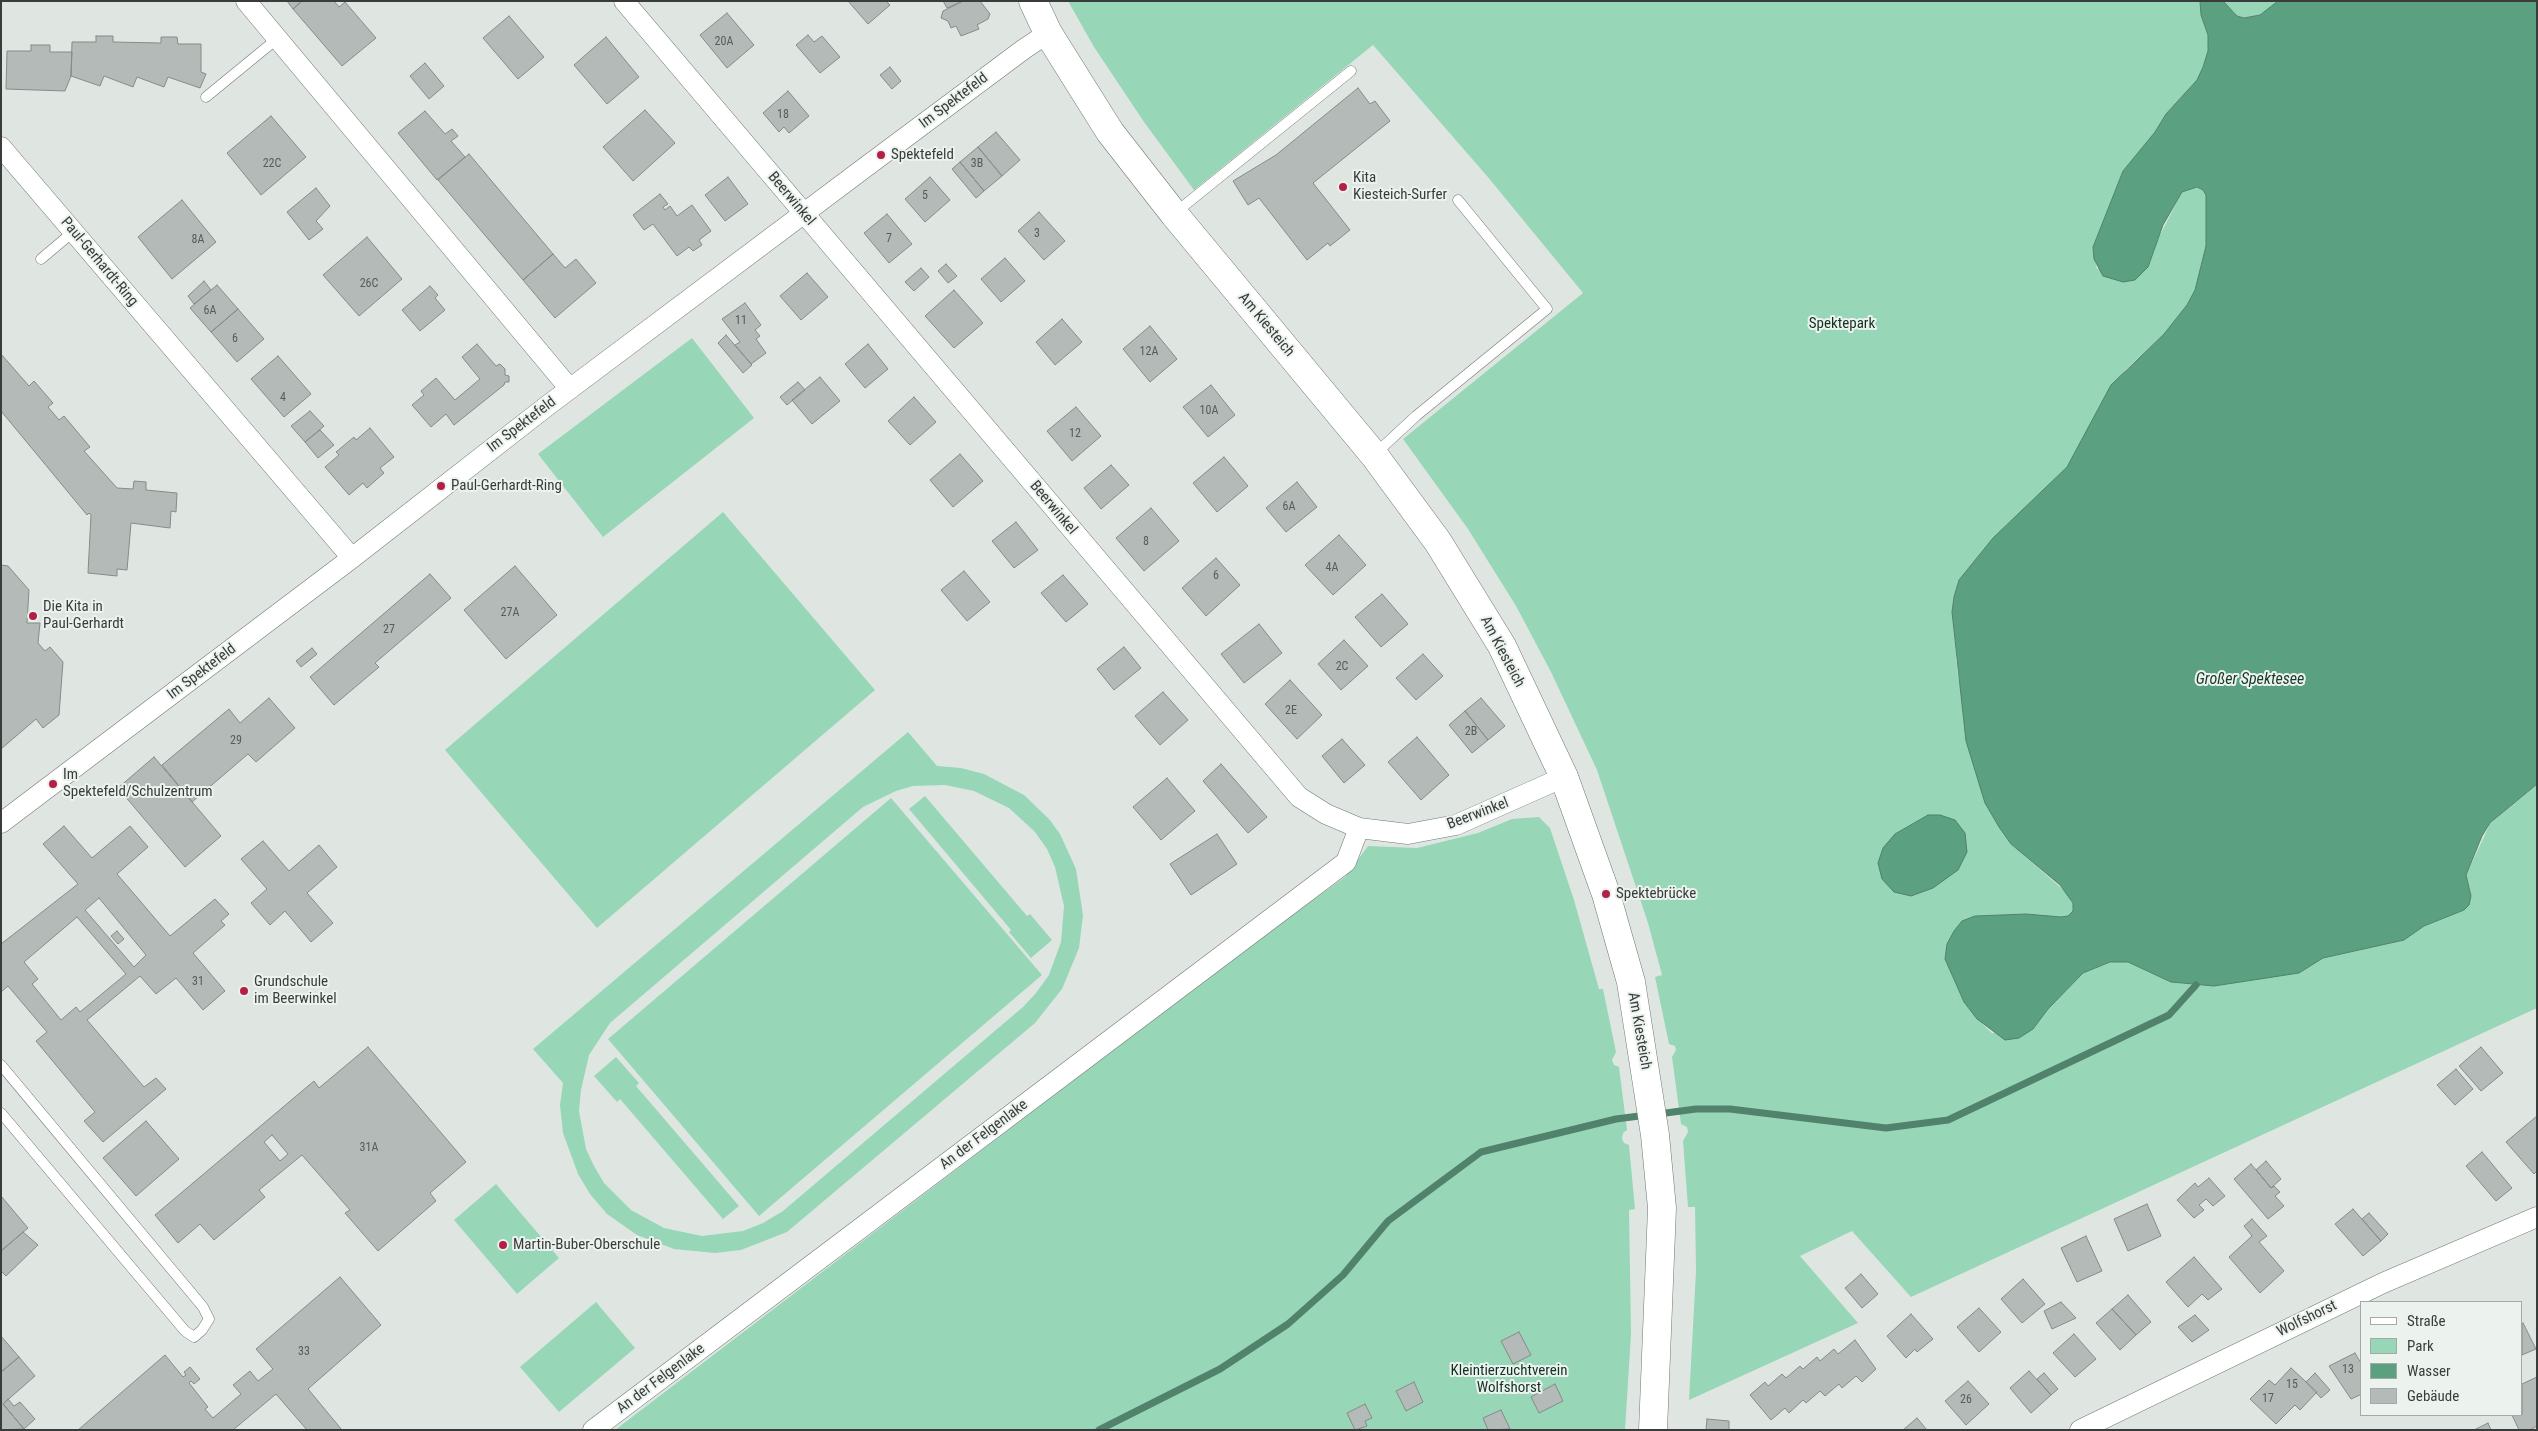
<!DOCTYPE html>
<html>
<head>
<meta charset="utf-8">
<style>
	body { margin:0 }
	#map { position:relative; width:2538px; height:1431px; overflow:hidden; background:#dfe6e2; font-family:"Roboto Condensed",sans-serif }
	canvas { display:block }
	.frame { position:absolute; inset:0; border:2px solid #393c3a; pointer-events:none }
	.legend { position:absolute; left:2360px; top:1301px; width:162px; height:115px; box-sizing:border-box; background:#ecf3ef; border:1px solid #a4aaa7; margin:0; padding:6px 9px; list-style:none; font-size:15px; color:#393c3a }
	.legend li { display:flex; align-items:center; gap:10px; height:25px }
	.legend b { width:25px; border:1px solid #a4aaa7 }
</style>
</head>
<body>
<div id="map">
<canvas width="2538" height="1431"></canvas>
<div class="frame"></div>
<ul class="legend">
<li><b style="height:6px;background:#fff"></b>Straße</li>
<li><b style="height:14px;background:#97d7b8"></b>Park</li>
<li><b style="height:14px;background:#5aa081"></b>Wasser</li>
<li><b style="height:14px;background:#b3bab7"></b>Gebäude</li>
</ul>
</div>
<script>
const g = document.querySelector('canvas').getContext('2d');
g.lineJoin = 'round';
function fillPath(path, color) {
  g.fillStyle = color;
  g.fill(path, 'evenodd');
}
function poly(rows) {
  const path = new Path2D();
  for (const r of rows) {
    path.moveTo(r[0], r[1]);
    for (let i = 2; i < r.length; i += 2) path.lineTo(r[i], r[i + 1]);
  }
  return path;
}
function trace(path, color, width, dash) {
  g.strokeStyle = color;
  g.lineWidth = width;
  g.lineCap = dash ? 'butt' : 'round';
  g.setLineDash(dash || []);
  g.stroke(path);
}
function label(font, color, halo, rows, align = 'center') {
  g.font = font + ' "Roboto Condensed",sans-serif';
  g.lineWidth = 4;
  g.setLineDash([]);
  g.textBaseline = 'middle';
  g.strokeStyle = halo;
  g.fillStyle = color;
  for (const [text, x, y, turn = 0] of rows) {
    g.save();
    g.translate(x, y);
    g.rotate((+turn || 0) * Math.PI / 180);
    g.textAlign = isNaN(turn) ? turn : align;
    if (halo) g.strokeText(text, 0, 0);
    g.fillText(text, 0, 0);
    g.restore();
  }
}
fillPath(poly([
	[1068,1,2200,1,2201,15,2208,35,2208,51,2203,67,2197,80,2166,114,2155,132,2123,171,2093,247,2097,269,2155,245,2182,192,2197,187,2203,190,2206,195,2206,246,2195,290,2187,305,2164,334,2125,370,2067,467,1993,538,1959,580,1954,597,1952,612,1958,676,2011,844,2068,894,2073,903,2073,911,2068,916,2061,918,2026,914,1975,916,1947,944,1945,959,1964,1002,1977,1019,1992,1033,2033,1029,2048,1009,2083,973,2111,962,2128,962,2171,982,2196,985,2299,973,2323,958,2404,940,2424,926,2464,910,2471,896,2466,875,2490,824,2537,784,2537,1008,1911,1297,1852,1231,1800,1256,1858,1323,1689,1400,1696,1271,1695,1207,1688,1207,1683,1141,1688,1132,1687,1127,1681,1124,1672,1057,1676,1050,1675,1046,1669,1044,1655,977,1662,975,1648,923,1597,770,1551,672,1516,606,1468,529,1403,439,1583,293,1487,176,1373,45,1194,190,1144,122,1094,47],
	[2223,1,2278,1,2260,15,2244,18,2237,16],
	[692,338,754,418,603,537,538,454],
	[723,512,875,690,597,928,445,750],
	[908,732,937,766,961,768,984,774,1024,795,1050,820,1060,834,1076,869,1083,915,1079,948,1062,989,1035,1023,787,1232,741,1250,715,1253,674,1249,637,1235,607,1214,590,1194,578,1174,563,1133,560,1105,563,1083,533,1049],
	[945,785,974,791,1009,808,1035,832,1047,849,1055,867,1064,906,1061,942,1049,975,1036,993,1023,1007,783,1211,763,1223,743,1231,702,1236,664,1228,631,1210,604,1183,594,1166,586,1149,579,1111,581,1090,589,1055,610,1023,863,807,896,791,913,786],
	[925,796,1027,916,1030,914,1052,940,1031,958,1009,932,1011,930,909,809],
	[891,798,1042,975,759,1216,608,1039],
	[1539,817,1550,828,1574,900,1599,989,1603,989,1616,1052,1612,1060,1614,1065,1619,1067,1627,1130,1623,1133,1622,1139,1624,1143,1629,1145,1635,1209,1629,1210,1631,1334,1625,1430,615,1430,1244,950,1345,877,1368,846,1417,848,1478,833,1512,819],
	[616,1057,639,1083,636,1086,739,1206,723,1219,620,1099,617,1102,594,1076],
	[496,1184,559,1258,517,1294,454,1220],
	[596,1302,635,1348,559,1412,520,1367]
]), '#97d7b8');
const water = poly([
	[2200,1,2223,1,2237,16,2244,18,2260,15,2278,1,2537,1,2537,784,2490,823,2482,836,2466,875,2471,896,2469,905,2464,910,2424,926,2404,940,2323,958,2299,973,2214,986,2171,982,2128,962,2110,962,2083,973,2048,1009,2033,1029,2019,1038,2005,1040,1977,1019,1964,1002,1945,959,1947,944,1954,931,1962,921,1975,916,2026,914,2061,917,2068,916,2073,911,2073,903,2060,885,2011,844,1999,827,1985,803,1966,741,1952,612,1954,597,1959,580,1993,538,2067,467,2111,385,2164,334,2187,305,2195,290,2206,246,2206,195,2203,190,2197,187,2182,192,2163,225,2148,267,2135,280,2123,282,2103,276,2094,259,2093,247,2123,171,2155,132,2166,114,2197,80,2203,67,2208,51,2208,35,2201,15,2200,1],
	[1928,815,1940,815,1955,820,1965,833,1967,852,1958,870,1933,888,1911,896,1894,892,1882,879,1878,863,1883,848,1895,834,1928,815]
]);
fillPath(water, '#5aa081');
trace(water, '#50826c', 1);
trace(poly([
	[1658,1114,1696,1109,1730,1109,1886,1128,1948,1120,2169,1015,2196,985],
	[1099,1430,1220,1369,1288,1324,1343,1275,1388,1221,1481,1152,1616,1119,1647,1115]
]), '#50826c', 7);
const building = poly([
	[287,1,302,1,293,9,287,1],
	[302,1,334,1,339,7,345,2,376,38,342,66,293,9,302,1],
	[848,1,886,1,890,5,868,24,848,1],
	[943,1,963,1,947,8,943,1],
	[963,1,980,1,990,14,988,19,977,25,979,29,961,36,956,26,951,28,948,21,941,18,943,11,963,1],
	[727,13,754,45,727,68,700,35,727,13],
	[509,16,544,57,518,79,483,38,509,16],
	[808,35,814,42,822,36,840,57,820,73,796,45,808,35],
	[96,36,113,36,113,42,161,43,161,37,177,37,178,44,201,44,201,72,206,74,200,88,168,77,164,87,137,77,133,87,104,76,100,86,71,76,72,42,96,42,96,36],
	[606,37,639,77,607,104,574,65,606,37],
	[31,45,50,45,50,52,72,52,71,76,65,91,6,89,7,51,31,51,31,45],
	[425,63,444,86,429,99,410,76,425,63],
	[890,67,901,81,892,89,880,75,890,67],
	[1358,88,1370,104,1375,101,1390,121,1313,183,1350,230,1330,246,1328,243,1307,260,1259,198,1248,205,1233,181,1276,155,1358,88],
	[788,91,809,116,789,133,784,127,779,132,763,113,788,91],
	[645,110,675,143,633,181,603,147,645,110],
	[425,111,445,134,452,129,458,136,451,141,465,157,437,180,398,133,425,111],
	[271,116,306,157,261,195,227,153,271,116],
	[996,132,1020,160,1002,176,978,147,996,132],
	[978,147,1002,176,984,191,960,162,978,147],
	[469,154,553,254,523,280,438,180,469,154],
	[960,162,984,191,976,198,952,169,960,162],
	[728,177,748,204,725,221,705,195,728,177],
	[930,177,950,200,925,222,905,199,930,177],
	[316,188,330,206,316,221,323,229,309,240,287,212,316,188],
	[660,194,668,204,663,207,665,210,670,206,677,216,692,205,711,231,699,240,702,245,693,251,689,247,677,256,653,224,644,230,633,215,660,194],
	[182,200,216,242,172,279,138,237,182,200],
	[1039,212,1065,241,1044,260,1018,231,1039,212],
	[887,214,912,244,889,263,864,233,887,214],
	[367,237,402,279,359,316,323,275,367,237],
	[553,254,565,268,576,259,596,283,555,318,523,280,553,254],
	[1005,258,1025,281,1001,302,981,279,1005,258],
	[946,264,957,276,948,283,938,271,946,264],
	[921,268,929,277,914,291,905,282,921,268],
	[807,273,828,297,801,320,780,296,807,273],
	[204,281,211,290,194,304,188,296,204,281],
	[217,285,238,309,211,332,190,308,217,285],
	[430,286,438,295,435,298,445,310,420,331,402,310,430,286],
	[954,290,983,323,954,348,925,316,954,290],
	[745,303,761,325,755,330,760,336,756,339,766,353,751,364,735,345,740,342,722,319,745,303],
	[238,309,264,339,237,362,211,332,238,309],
	[1062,319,1082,342,1055,365,1036,342,1062,319],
	[1150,326,1177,359,1150,382,1123,349,1150,326],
	[726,335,752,365,743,373,718,343,726,335],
	[477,344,496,366,500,364,505,369,505,375,509,376,509,382,505,382,504,385,454,425,446,414,431,427,412,405,424,395,421,391,436,378,455,400,480,379,462,357,477,344],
	[868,344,888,369,865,388,845,364,868,344],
	[1,354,29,386,34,381,53,403,48,407,59,420,64,416,90,447,84,451,117,488,133,489,134,481,146,482,146,490,177,493,176,512,171,511,170,528,131,523,127,570,117,569,117,576,88,573,91,515,89,513,87,515,1,411,1,354],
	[278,356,311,394,284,417,251,379,278,356],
	[820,377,840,401,812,424,792,400,820,377],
	[798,382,805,390,787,405,780,397,798,382],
	[1211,385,1235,415,1208,437,1183,407,1211,385],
	[914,397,936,422,910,445,888,421,914,397],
	[1076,407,1101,436,1072,461,1047,431,1076,407],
	[310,411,324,426,305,442,291,426,310,411],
	[370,428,394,457,380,468,384,473,367,488,363,483,349,495,325,467,339,455,336,452,354,437,356,440,370,428],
	[320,430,334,445,318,458,305,442,320,430],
	[960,454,983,481,953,507,930,480,960,454],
	[1224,457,1248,486,1217,512,1193,483,1224,457],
	[1111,465,1129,485,1101,509,1084,488,1111,465],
	[1297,482,1317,507,1286,532,1266,508,1297,482],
	[1151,508,1179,541,1144,571,1116,538,1151,508],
	[1016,522,1038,550,1014,568,992,541,1016,522],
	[1339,535,1366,565,1333,595,1305,565,1339,535],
	[1216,558,1240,585,1206,616,1182,588,1216,558],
	[1,565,8,566,29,590,27,623,40,623,38,643,45,651,50,647,63,662,59,715,43,728,36,719,1,749,1,565],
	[515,566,557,615,506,659,464,610,515,566],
	[964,571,990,602,967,621,941,590,964,571],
	[430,574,451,598,375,663,379,667,334,705,310,677,430,574],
	[1063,575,1088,604,1066,622,1041,593,1063,575],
	[1382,594,1408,624,1381,647,1355,617,1382,594],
	[1259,624,1282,653,1244,683,1221,654,1259,624],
	[1344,640,1368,666,1341,690,1318,664,1344,640],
	[1124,647,1141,668,1114,690,1097,669,1124,647],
	[312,648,317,654,301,667,296,661,312,648],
	[1423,654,1443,676,1416,700,1396,678,1423,654],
	[1290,680,1322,715,1297,739,1265,704,1290,680],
	[1163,692,1188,720,1160,745,1135,716,1163,692],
	[269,698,295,728,256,762,248,754,192,802,162,765,229,709,240,723,269,698],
	[1481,698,1505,726,1488,740,1465,711,1481,698],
	[1465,711,1488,740,1472,753,1449,725,1465,711],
	[1417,737,1449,775,1421,800,1388,762,1417,737],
	[1342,739,1365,765,1344,783,1322,756,1342,739],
	[154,757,221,836,185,867,118,788,154,757],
	[1221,764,1267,817,1248,833,1203,781,1221,764],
	[1167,778,1195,811,1161,840,1133,807,1167,778],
	[64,826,92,858,130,826,148,847,117,874,170,936,215,899,229,914,221,921,225,925,193,953,225,991,203,1010,176,978,156,994,140,976,87,1020,144,1087,156,1078,166,1089,103,1142,84,1121,95,1112,36,1041,47,1032,8,986,1,992,1,944,78,884,43,844,64,826],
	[99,898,146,955,134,967,85,910,99,898],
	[77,917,126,974,80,1012,76,1007,61,1020,32,984,38,979,24,962,77,917],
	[1217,834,1237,864,1191,895,1170,864,1217,834],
	[263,841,289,871,319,845,337,867,307,893,333,923,311,942,285,911,270,925,251,903,267,889,241,859,263,841],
	[117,931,124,939,118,944,111,936,117,931],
	[368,1047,466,1162,430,1193,436,1201,378,1251,345,1213,350,1210,302,1155,259,1190,265,1197,214,1240,200,1224,178,1243,155,1215,314,1081,319,1088,368,1047],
	[272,1135,288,1154,280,1161,264,1142,272,1135],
	[2481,1047,2503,1073,2481,1091,2459,1066,2481,1047],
	[2456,1069,2473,1089,2455,1105,2437,1085,2456,1069],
	[2537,1116,2537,1171,2534,1174,2506,1142,2537,1116],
	[146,1121,179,1159,136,1196,103,1158,146,1121],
	[2482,1152,2512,1188,2496,1201,2466,1166,2482,1152],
	[2266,1161,2281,1179,2271,1188,2256,1170,2266,1161],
	[2251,1164,2271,1188,2274,1186,2280,1192,2275,1196,2284,1206,2268,1219,2234,1179,2251,1164],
	[2209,1178,2225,1196,2213,1206,2206,1199,2199,1205,2204,1210,2194,1218,2177,1200,2195,1183,2198,1187,2209,1178],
	[1,1196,28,1228,1,1251,1,1196],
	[2147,1204,2161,1236,2128,1251,2114,1219,2147,1204],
	[2353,1209,2381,1241,2363,1256,2335,1224,2353,1209],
	[2369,1213,2388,1234,2381,1241,2362,1219,2369,1213],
	[2252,1219,2267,1236,2259,1242,2284,1271,2260,1293,2229,1257,2252,1236,2244,1226,2252,1219],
	[23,1232,38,1245,6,1276,1,1271,1,1251,23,1232],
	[2086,1236,2102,1271,2077,1282,2061,1248,2086,1236],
	[2194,1257,2222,1289,2208,1300,2202,1294,2188,1307,2166,1282,2194,1257],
	[1861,1274,1878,1294,1862,1308,1845,1288,1861,1274],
	[340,1277,381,1325,308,1389,342,1430,307,1430,276,1394,233,1430,78,1430,165,1355,183,1377,186,1375,184,1372,190,1367,200,1379,194,1384,191,1381,189,1383,208,1407,205,1409,213,1418,241,1394,233,1385,250,1371,258,1381,273,1369,256,1349,340,1277],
	[2023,1279,2045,1304,2022,1323,2001,1299,2023,1279],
	[2128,1295,2151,1322,2136,1335,2112,1309,2128,1295],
	[2061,1302,2076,1318,2052,1329,2044,1311,2061,1302],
	[1979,1308,2001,1332,1979,1352,1957,1327,1979,1308],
	[2112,1309,2136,1335,2120,1350,2096,1323,2112,1309],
	[1911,1314,1933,1339,1917,1352,1915,1349,1906,1358,1887,1336,1911,1314],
	[2195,1315,2209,1330,2192,1342,2178,1327,2195,1315],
	[2523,1323,2536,1349,2522,1355,2522,1324,2523,1323],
	[1519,1332,1531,1355,1513,1364,1501,1341,1519,1332],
	[2074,1334,2096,1359,2075,1377,2053,1353,2074,1334],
	[1,1336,19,1357,1,1372,1,1336],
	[1855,1340,1876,1369,1862,1382,1856,1376,1842,1388,1839,1384,1825,1396,1820,1391,1806,1403,1803,1400,1789,1413,1785,1408,1771,1420,1750,1395,1765,1382,1768,1386,1782,1374,1786,1378,1800,1366,1803,1369,1817,1357,1820,1361,1834,1349,1838,1354,1855,1340],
	[2355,1353,2362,1365,2362,1394,2351,1399,2329,1366,2355,1353],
	[19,1357,35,1376,3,1404,24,1429,1,1430,1,1372,19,1357],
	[2291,1368,2317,1392,2300,1410,2295,1405,2276,1424,2250,1399,2269,1380,2275,1385,2291,1368],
	[2029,1371,2051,1395,2031,1413,2010,1388,2029,1371],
	[2044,1373,2058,1389,2051,1395,2037,1379,2044,1373],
	[2315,1373,2330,1390,2321,1398,2306,1382,2315,1373],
	[2537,1377,2537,1426,2530,1430,2519,1430,2512,1415,2522,1415,2522,1384,2537,1377],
	[1968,1381,1989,1404,1966,1425,1945,1401,1968,1381],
	[1414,1382,1423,1402,1406,1411,1396,1391,1414,1382],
	[1555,1384,1563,1401,1539,1413,1531,1397,1555,1384],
	[8,1399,14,1406,20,1402,35,1419,24,1429,3,1404,8,1399],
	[1365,1404,1372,1418,1365,1421,1367,1426,1355,1430,1347,1413,1365,1404],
	[1501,1410,1510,1429,1488,1430,1483,1418,1501,1410],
	[1917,1418,1927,1430,1903,1430,1917,1418],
	[1707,1419,1729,1421,1729,1430,1706,1430,1707,1419],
	[2488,1423,2491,1430,2474,1430,2488,1423]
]);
fillPath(building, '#b3bab7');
trace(building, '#858b88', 1);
const lane = poly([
	[206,97,278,38],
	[1175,213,1351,71],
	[41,259,73,232],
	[1375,454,1416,416,1547,309,1458,200],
	[1,1065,203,1307,209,1319,202,1330,194,1337,185,1331,1,1113]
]);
const street = poly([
	[246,1,570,389],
	[624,1,1299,797,1326,814,1359,828,1408,834,1456,825,1564,777],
	[1,147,352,558],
	[1,823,352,558,547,406,867,166,1024,49,1048,33],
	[593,1430,1346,862,1359,828],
	[2080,1430,2383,1283,2537,1217]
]);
const secondary = poly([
	[1033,1,1048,33,1110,132,1174,214,1374,455,1438,542,1502,646,1564,777,1606,894,1631,982,1655,1135,1662,1208,1653,1430]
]);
trace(lane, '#717774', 11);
trace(street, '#717774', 21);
trace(secondary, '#717774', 29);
trace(lane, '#fff', 10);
trace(street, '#fff', 20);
trace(secondary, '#fff', 28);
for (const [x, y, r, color] of [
	[881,155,5,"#b22045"],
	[1343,187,5,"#b22045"],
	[441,486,5,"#b22045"],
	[33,616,5,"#b22045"],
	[53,784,5,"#b22045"],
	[1606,894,5,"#b22045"],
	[244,991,5,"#b22045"],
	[503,1245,5,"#b22045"]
]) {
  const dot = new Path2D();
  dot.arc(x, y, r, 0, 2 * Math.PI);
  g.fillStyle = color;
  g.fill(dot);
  trace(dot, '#ecf3ef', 2);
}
label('12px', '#585c59', null, [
	["20A",724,42],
	["18",783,115],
	["22C",272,164],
	["3B",977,164],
	["5",925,196],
	["3",1037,234],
	["7",889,239],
	["8A",198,240],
	["26C",369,284],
	["6A",210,311],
	["11",741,321],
	["6",235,339],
	["12A",1149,352],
	["4",283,398],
	["10A",1209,411],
	["12",1075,434],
	["6A",1289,507],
	["8",1146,542],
	["4A",1332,568],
	["6",1216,576],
	["27A",510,613],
	["27",389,630],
	["2C",1342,667],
	["2E",1291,711],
	["2B",1471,732],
	["29",236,741],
	["31",198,982],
	["31A",369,1148],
	["33",304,1352],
	["13",2348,1370],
	["15",2292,1385],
	["17",2268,1399],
	["26",1966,1400]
]);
label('15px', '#393c3a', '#ecf3ef', [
	["Im Spektefeld",954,101,-37],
	["Beerwinkel",791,199,50],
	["Paul-Gerhardt-Ring",99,262,50],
	["Am Kiesteich",1266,325,50],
	["Im Spektefeld",522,425,-37],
	["Beerwinkel",1053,508,50],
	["Am Kiesteich",1502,652,62],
	["Im Spektefeld",202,672,-37],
	["Beerwinkel",1478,814,-21],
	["Am Kiesteich",1639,1031,80],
	["An der Felgenlake",984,1135,-37],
	["Wolfshorst",2307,1319,-26],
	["An der Felgenlake",661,1379,-37]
]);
label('15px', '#393c3a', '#ecf3ef', [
	["Spektefeld",891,155],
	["Kita",1353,178],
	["Kiesteich-Surfer",1353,195],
	["Paul-Gerhardt-Ring",451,486],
	["Die Kita in",43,607],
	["Paul-Gerhardt",43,624],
	["Im",63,775],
	["Spektefeld/Schulzentrum",63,792],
	["Spektebrücke",1616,894],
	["Grundschule",254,982],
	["im Beerwinkel",254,999],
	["Martin-Buber-Oberschule",513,1245]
], 'left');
label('15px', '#103123', '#ecf3ef', [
	["Spektepark",1842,324],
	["Kleintierzuchtverein",1509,1371],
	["Wolfshorst",1509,1388]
]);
label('italic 16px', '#18382a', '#ecf3ef', [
	["Großer Spektesee",2250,680]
]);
</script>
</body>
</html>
